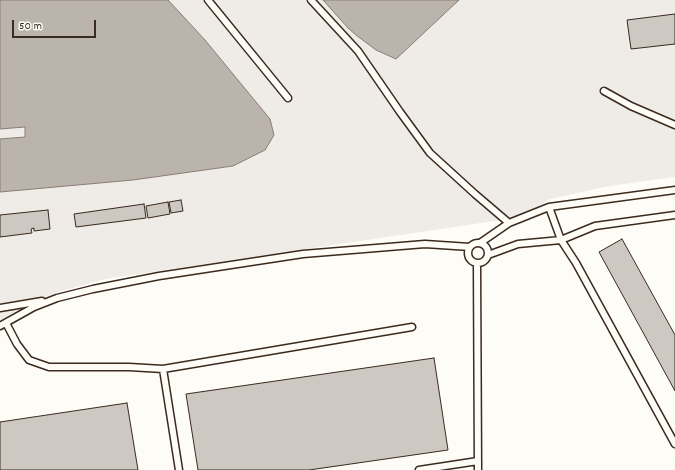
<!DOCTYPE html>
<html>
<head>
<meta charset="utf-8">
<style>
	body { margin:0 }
	#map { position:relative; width:675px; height:470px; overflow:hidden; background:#fdfcf7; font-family:Dekko,sans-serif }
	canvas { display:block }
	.scale { position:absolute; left:12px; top:20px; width:84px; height:18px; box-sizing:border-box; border:2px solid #3b2a1e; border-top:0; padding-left:5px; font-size:12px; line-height:14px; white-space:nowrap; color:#3b2a1e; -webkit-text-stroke:3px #fdfcf7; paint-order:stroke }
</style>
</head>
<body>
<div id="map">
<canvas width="675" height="470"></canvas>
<div class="scale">50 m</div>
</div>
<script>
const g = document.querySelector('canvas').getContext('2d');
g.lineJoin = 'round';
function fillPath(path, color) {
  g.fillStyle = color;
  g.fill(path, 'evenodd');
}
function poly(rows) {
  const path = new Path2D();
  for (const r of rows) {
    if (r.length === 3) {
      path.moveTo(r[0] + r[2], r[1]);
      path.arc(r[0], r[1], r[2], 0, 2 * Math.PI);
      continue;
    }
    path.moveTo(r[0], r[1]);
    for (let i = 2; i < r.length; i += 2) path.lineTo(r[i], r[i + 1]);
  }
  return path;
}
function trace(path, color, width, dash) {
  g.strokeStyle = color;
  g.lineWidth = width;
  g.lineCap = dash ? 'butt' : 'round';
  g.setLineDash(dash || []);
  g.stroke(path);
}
fillPath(poly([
	[168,0,323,0,348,28,445,12,459,0,675,0,675,177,609,186,550,199,521,217,105,279,58,292,29,303,0,321,0,192,133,180,233,166,274,136,270,119,205,40],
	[25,127,25,137,0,139,0,129]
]), '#efece7');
const water = poly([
	[0,0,168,0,205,40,270,119,274,135,265,150,233,166,133,180,0,192,0,139,25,137,25,127,0,129,0,0],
	[323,0,459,0,396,59,376,50,356,35,348,28,323,0]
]);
fillPath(water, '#bbb4ad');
trace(water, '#887d74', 1);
const building = poly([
	[675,14,675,44,631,49,627,20,675,14],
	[181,200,183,211,171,213,169,202,181,200],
	[168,202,170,214,148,218,146,206,168,202],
	[144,204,146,218,76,227,74,214,144,204],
	[48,210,50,229,34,231,34,228,31,229,32,233,0,237,0,215,48,210],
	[622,239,675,335,675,391,599,252,622,239],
	[434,358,448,450,309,470,198,470,186,394,434,358],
	[127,403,138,470,0,470,0,422,127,403]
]);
fillPath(building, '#cdc8c2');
trace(building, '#3b2a1e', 1);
const service = poly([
	[208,0,288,98],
	[311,0,358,51,400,112,430,153,475,194,509,223],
	[604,91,631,106,675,125],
	[549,207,561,240,576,263,675,444],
	[478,253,10],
	[480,243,509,223,549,207,675,190],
	[488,255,518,244,561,240,595,226,675,215],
	[477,263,478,470],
	[0,308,42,301],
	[6,323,17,344,29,360,49,367,129,367,163,369],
	[0,326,34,307,57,298,93,289,159,276,303,254,425,244,470,247],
	[179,470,163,369,412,327],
	[419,470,478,461]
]);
trace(service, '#3b2a1e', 9);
trace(service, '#fdfcf7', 6);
</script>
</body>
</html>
